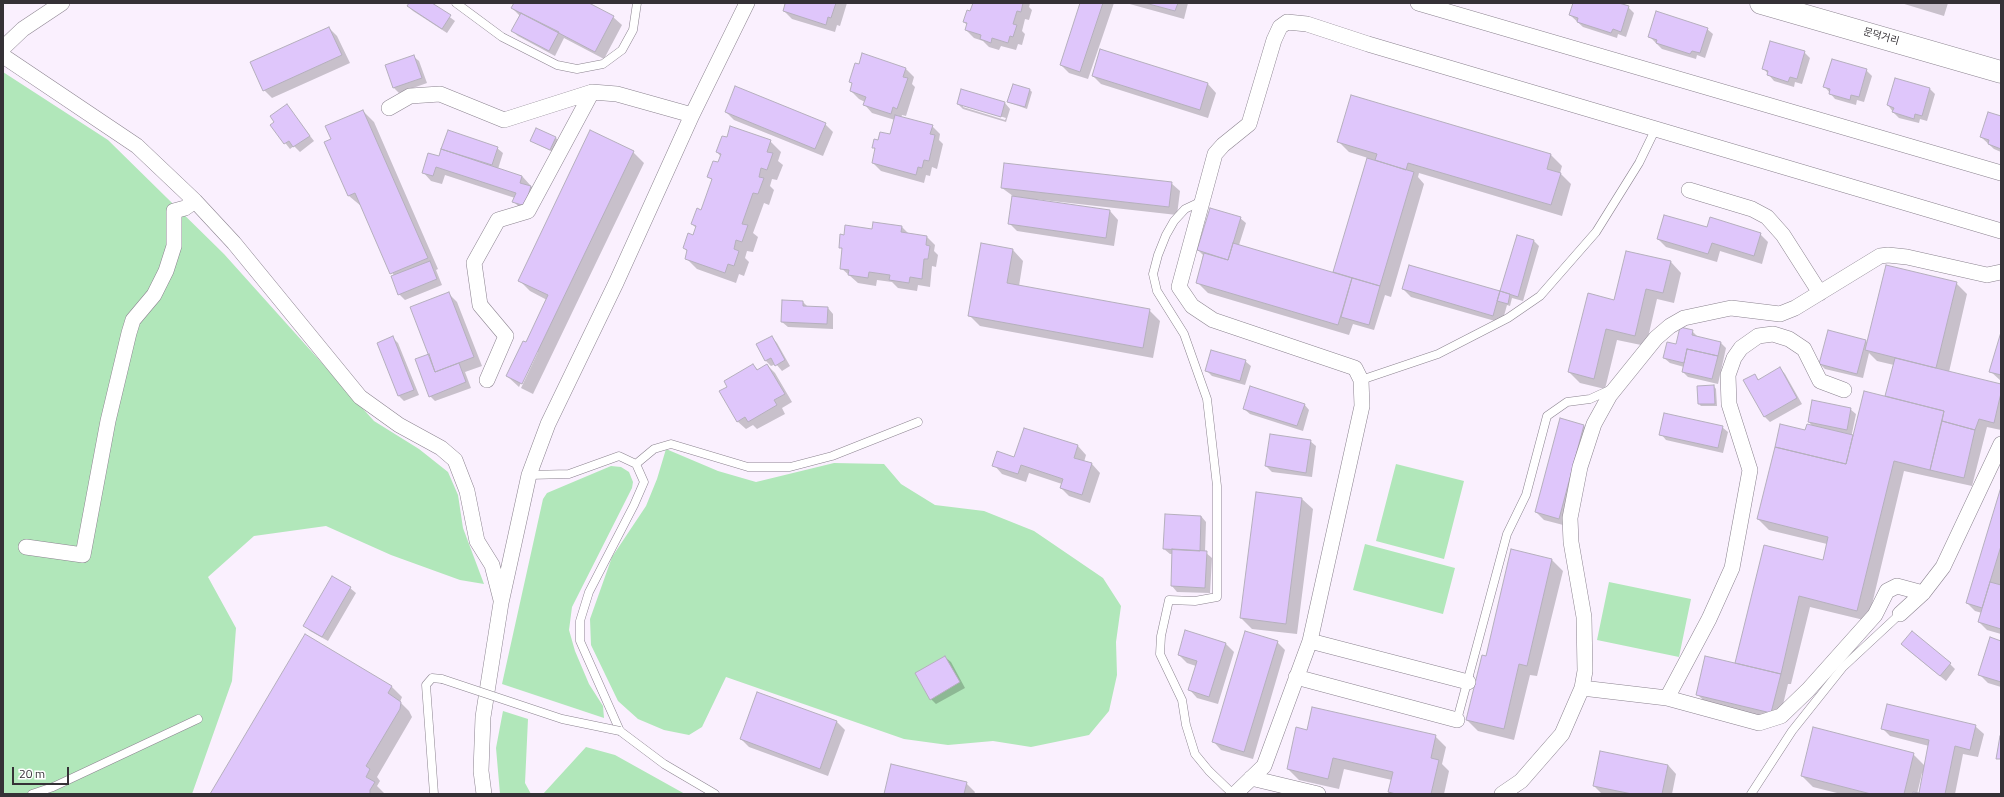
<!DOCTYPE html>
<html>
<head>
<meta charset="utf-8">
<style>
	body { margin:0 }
	#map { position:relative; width:2004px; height:797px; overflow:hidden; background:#faf0fe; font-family:"Titillium Web",sans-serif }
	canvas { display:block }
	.frame { position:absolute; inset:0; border:4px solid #353136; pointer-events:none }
	.scale { position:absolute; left:12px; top:767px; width:57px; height:18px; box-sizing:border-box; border:2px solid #353136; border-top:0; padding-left:5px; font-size:12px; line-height:14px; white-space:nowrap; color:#353136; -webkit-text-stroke:3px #fff; paint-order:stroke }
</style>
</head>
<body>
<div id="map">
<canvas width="2004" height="797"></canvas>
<div class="frame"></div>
<div class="scale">20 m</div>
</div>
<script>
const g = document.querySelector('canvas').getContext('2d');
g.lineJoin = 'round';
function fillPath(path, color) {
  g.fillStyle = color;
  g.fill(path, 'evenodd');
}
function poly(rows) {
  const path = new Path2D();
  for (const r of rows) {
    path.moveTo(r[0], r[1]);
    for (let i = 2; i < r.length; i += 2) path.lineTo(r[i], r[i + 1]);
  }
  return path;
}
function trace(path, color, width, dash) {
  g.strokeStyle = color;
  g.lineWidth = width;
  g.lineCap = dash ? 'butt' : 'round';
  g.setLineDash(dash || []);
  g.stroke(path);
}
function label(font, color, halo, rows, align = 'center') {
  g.font = font + ' "Titillium Web","Noto Sans KR",sans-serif';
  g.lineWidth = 3;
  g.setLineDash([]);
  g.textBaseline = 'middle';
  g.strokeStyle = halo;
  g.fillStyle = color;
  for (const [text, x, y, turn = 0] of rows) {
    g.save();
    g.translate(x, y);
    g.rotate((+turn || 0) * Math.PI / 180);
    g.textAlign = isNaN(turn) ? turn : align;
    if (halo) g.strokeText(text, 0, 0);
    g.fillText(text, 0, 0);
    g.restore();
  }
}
fillPath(poly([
	[3,72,108,140,224,254,374,421,419,449,448,472,458,495,463,528,484,584,460,580,391,555,326,526,254,536,208,577,236,628,232,681,192,794,3,794],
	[666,449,718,471,756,482,834,463,884,464,901,484,935,505,984,511,1034,531,1103,578,1121,606,1116,642,1117,675,1109,711,1089,735,1031,747,993,741,948,745,904,739,726,677,702,727,689,735,664,730,638,719,618,701,591,645,590,619,612,557,646,506,657,479],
	[1396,464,1464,481,1444,559,1376,541],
	[611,466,621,467,629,472,633,482,632,488,572,607,569,630,575,651,589,684,603,706,604,718,502,684,543,499,547,493],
	[1365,544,1455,568,1443,614,1353,590],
	[1609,582,1691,599,1679,657,1597,640],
	[503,711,528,719,525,783,531,794,500,794,496,748],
	[586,747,615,755,685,794,543,794]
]), '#b1e7ba');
fillPath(poly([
	[410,3,431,3,455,21,447,33,413,11,408,6],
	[515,3,587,3,613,17,622,25,604,59,564,38,555,56,518,36,512,31,520,16,512,8],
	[521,12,528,16,521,14],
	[784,3,847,3,840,26,837,25,835,32,792,19,784,11,786,5],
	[974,3,1030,3,1029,7,1032,10,1029,20,1025,19,1022,31,1025,34,1022,45,1018,44,1016,50,1001,46,999,50,989,47,983,41,974,38,966,30,967,25,964,22,971,12],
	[1081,3,1114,3,1088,79,1069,73,1061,65],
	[1126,3,1188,3,1184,19],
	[1574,3,1615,3,1628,7,1634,13,1626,37,1618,34,1617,38,1583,27,1570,15],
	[1901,3,1948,3,1944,16],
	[329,28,337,36,350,63,272,98,264,90],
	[1707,29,1713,34,1705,58,1697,55,1696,59,1662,49,1649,36],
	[1101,51,1208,84,1216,93,1208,118,1101,84,1093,76],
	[1804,52,1810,58,1802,84,1795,82,1794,87,1774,81,1763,68],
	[863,55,906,69,914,77,912,84,915,87,906,116,902,115,901,118,932,126,940,134,939,140,943,144,937,169,932,167,930,176,926,175,924,183,881,171,873,163,876,150,873,147,878,141,891,136,895,120,872,113,864,104,865,102,859,99,851,91,853,85,850,81,859,65],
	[413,56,419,61,427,83,399,93,394,88,386,66],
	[1866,70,1872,76,1864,102,1857,100,1856,105,1835,99,1825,87],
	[1896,79,1930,89,1935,94,1927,121,1920,119,1919,123,1899,118,1893,112,1888,105],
	[1013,85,1030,90,1032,92,1027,109,1008,102],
	[962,90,1005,103,1010,109,1006,122,963,109,958,104],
	[963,105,1006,118,1005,120,963,107],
	[1352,96,1551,155,1562,166,1560,173,1571,184,1562,216,1419,173,1418,177,1424,184,1391,297,1385,295,1374,330,1353,324,1349,335,1208,293,1197,282,1203,255,1198,250,1240,218,1246,223,1239,245,1334,274,1368,158,1349,152,1338,141],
	[286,105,314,141,300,152,294,146,290,149,271,125,276,122],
	[363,111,374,122,438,269,436,270,442,285,405,300,399,294,394,276,361,206,349,196,326,142,332,140],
	[726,112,825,124,833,132,823,156,734,120],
	[2001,117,2001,152,1994,149,1981,137],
	[448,132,497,148,503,153,498,169,522,176,539,195,522,210,514,202,515,198,445,175,442,184,431,181,423,172,440,158],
	[556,138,558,140,553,152,531,141],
	[770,141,781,152,778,161,783,165,777,180,772,179,770,186,774,190,769,205,764,203,753,233,758,237,753,252,747,251,745,258,749,262,744,276,739,274,736,283,697,269,686,258,688,252,684,248,693,236,696,228,692,224,702,211,713,181,708,176,718,164,721,157,717,152],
	[633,152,644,163,533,394,521,388,538,352,536,352,519,387,507,376,526,343,547,300,530,291,519,280],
	[1171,183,1180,191,1177,215,1034,199,1034,200,1110,211,1118,220,1114,246,1017,231,1009,223,1013,196,1002,188],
	[874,224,902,227,909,234,927,237,935,245,934,251,938,255,936,267,932,266,930,287,918,285,917,291,898,288,892,282,877,280,876,286,858,283,841,268,843,250,840,247,873,230],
	[1708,229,1760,234,1768,242,1762,264,1720,251,1717,262,1666,247,1658,239],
	[1534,241,1539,246,1523,301,1512,298,1510,306,1507,305,1502,323,1411,297,1403,289,1501,293],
	[1013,250,1023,261,1019,286,1149,310,1160,321,1153,358,980,326,969,315],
	[1671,262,1681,273,1674,303,1657,299,1646,346,1617,340,1605,389,1580,383,1569,372,1615,301],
	[1956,283,1967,294,1949,372,2001,385,2001,430,1987,427,1972,486,1904,471,1868,621,1810,607,1791,684,1788,684,1779,721,1705,702,1697,694,1736,664,1764,546,1823,561,1827,544,1769,530,1758,519,1806,431,1813,427,1809,422,1850,409,1856,414,1851,438,1853,438,1889,398,1887,396,1894,365,1877,361,1869,353,1863,378,1825,369,1820,364,1865,340,1868,343],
	[449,294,457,302,482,366,465,372,471,388,435,401,430,396,430,355],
	[803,302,808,307,828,308,833,314,833,329,788,327,782,322],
	[1692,331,1698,337,1721,343,1726,348,1718,384,1688,377,1683,372,1684,367,1670,363,1664,358],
	[2001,335,2001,381,1990,371],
	[772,337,777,343,790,366,782,371,776,364,771,366,766,361,758,345],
	[393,338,398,343,419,395,404,401,399,396,378,343],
	[1245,361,1251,366,1245,385,1212,376,1206,370],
	[753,365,758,370,767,365,775,373,792,402,782,408,785,414,757,429,753,425,746,429,737,421,729,387],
	[1780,368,1785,374,1802,404,1770,422,1764,416,1754,375,1759,380],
	[1714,386,1716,389,1717,406,1701,406,1699,404],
	[1304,404,1309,410,1303,431,1250,414,1244,409],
	[1561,419,1584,426,1592,434,1567,526,1544,520,1536,512],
	[1722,427,1728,432,1723,453,1666,440,1661,434],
	[1310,441,1316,446,1312,477,1272,472,1266,466],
	[1078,446,1086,455,1084,462,1092,464,1100,473,1090,503,1069,496,1061,488,1062,484,1029,473,1026,482,1002,474,994,465,1015,458],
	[2001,491,2000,586,2001,586,2001,634,1987,630,1979,622,1982,613,1975,611,1967,603],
	[1302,499,1313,509,1297,634,1252,629,1241,618],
	[1201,516,1206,522,1205,552,1212,558,1210,593,1177,592,1172,586,1173,554,1170,554,1164,549],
	[1512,550,1552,560,1563,571,1537,676,1530,675,1514,740,1478,731,1467,720,1486,658],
	[350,588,356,593,328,641,310,631,305,626],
	[1186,631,1226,644,1234,652,1218,704,1197,698,1189,689,1196,666,1187,663,1179,655],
	[1277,642,1285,650,1253,759,1221,750,1213,741],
	[2001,642,2001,687,1988,683,1979,674],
	[1908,650,1950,664,1955,669,1946,681],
	[945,657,951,662,965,688,936,704,931,699],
	[391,686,402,697,400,702,409,711,412,717,377,777,380,781,377,786,385,794,211,794],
	[757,693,837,722,845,730,828,776,749,747,741,739],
	[1975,726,1984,734,1978,757,1963,754,1955,794,1920,794,1924,774,1922,773,1917,794,1918,794,1841,794,1813,787,1802,776,1913,754,1925,766,1929,746,1890,736,1882,728],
	[1308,731,1435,736,1446,747,1442,764,1449,771,1444,794,1391,794,1389,792,1392,780,1344,769,1339,789,1299,780,1288,769],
	[1668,765,1676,774,1672,794,1602,794,1594,786],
	[966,783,975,792,974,794,885,794]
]), '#0003');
const building = poly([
	[409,3,432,3,451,15,442,29,407,6,409,3],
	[514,3,589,3,614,16,595,52,511,8,514,3],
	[783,3,836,3,831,18,828,17,826,25,783,11,785,4,783,3],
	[973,3,1023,3,1021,12,1017,11,1013,24,1017,25,1013,37,1010,36,1008,43,992,38,991,43,980,39,981,35,965,30,967,23,963,22,967,10,970,11,973,3],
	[1080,3,1103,3,1080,72,1060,65,1080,3],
	[1145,3,1178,3,1175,11,1145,3],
	[1573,3,1619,3,1629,6,1621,32,1613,29,1611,33,1577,22,1578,18,1569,15,1573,3],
	[1656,11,1708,28,1700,53,1692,51,1690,54,1656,43,1657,40,1648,37,1656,11],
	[521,13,559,32,549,51,511,31,521,13],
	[329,27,342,55,263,91,250,62,329,27],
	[1770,41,1805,51,1797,79,1790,77,1788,82,1767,75,1768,71,1762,69,1770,41],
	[1100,49,1208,83,1200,110,1092,76,1100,49],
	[862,53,906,68,903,77,908,78,897,109,893,107,891,114,863,105,866,97,850,91,852,83,849,82,855,63,859,64,862,53],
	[414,55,422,78,393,88,385,65,414,55],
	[1832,59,1867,69,1859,97,1851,95,1850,100,1829,94,1830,89,1823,87,1832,59],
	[1895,78,1930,88,1922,116,1915,114,1914,119,1892,112,1894,108,1887,105,1895,78],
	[1013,84,1030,89,1025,107,1007,102,1013,84],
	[735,86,826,123,815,149,725,112,735,86],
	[961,89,1005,102,1001,117,957,104,961,89],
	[1351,95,1551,154,1547,169,1561,173,1551,205,1408,163,1406,170,1375,160,1377,154,1337,142,1351,95],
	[287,104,310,136,293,147,289,141,284,144,270,125,274,122,270,116,287,104],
	[363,110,428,258,390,274,355,193,348,196,324,142,331,139,325,126,363,110],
	[1988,112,2001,116,2001,149,1988,144,1989,140,1980,137,1988,112],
	[895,115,933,125,930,134,935,135,929,161,924,160,922,168,918,167,916,175,872,163,875,148,872,148,874,139,878,140,880,132,890,134,895,115],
	[730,126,771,140,767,152,773,153,767,170,761,168,759,177,764,178,758,194,753,193,742,224,748,225,742,242,736,240,734,249,739,251,734,266,728,264,725,273,685,259,687,250,683,248,688,233,693,235,696,226,691,224,697,208,701,210,712,179,707,177,713,161,718,162,721,154,716,152,722,136,727,137,730,126],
	[536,128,556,137,550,150,530,141,536,128],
	[448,130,498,147,492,165,441,149,448,130],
	[590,130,634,151,522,384,506,376,523,341,526,342,548,295,518,281,590,130],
	[441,149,522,176,520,183,531,186,525,206,512,202,516,193,436,167,433,176,422,173,428,153,439,156,441,149],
	[1367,158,1414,172,1380,286,1333,272,1367,158],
	[1004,163,1172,182,1169,207,1001,188,1004,163],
	[1012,196,1110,210,1106,238,1008,224,1012,196],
	[1210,208,1241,217,1228,260,1197,250,1210,208],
	[1664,215,1707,227,1710,217,1761,233,1754,256,1712,243,1708,254,1657,239,1664,215],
	[873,222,902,226,901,232,927,236,926,245,930,246,928,259,924,259,922,279,910,277,909,283,889,280,890,275,869,272,868,278,848,275,849,270,840,269,842,248,839,248,840,234,844,235,845,225,872,229,873,222],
	[1517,235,1534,240,1518,297,1500,291,1517,235],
	[981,243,1013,249,1007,283,1150,309,1143,348,968,316,981,243],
	[1233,243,1352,278,1338,325,1196,283,1204,253,1228,260,1233,243],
	[1626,251,1671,261,1663,293,1646,289,1635,336,1606,329,1594,379,1568,372,1588,293,1614,300,1626,251],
	[430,261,437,279,398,295,391,276,430,261],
	[1409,265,1500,291,1493,316,1402,289,1409,265],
	[1886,265,1957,282,1936,368,1865,350,1886,265],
	[1352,278,1380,286,1369,325,1341,317,1352,278],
	[1500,291,1510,294,1508,304,1497,301,1500,291],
	[449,292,474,357,435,372,410,307,449,292],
	[782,300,803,301,803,306,828,307,827,324,781,322,782,300],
	[1680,327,1693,330,1692,335,1721,342,1718,356,1687,349,1684,363,1663,358,1667,342,1676,344,1680,327],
	[1828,330,1866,340,1857,374,1819,364,1828,330],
	[2001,332,2001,375,1989,372,2001,332],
	[393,336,414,390,398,396,377,343,393,336],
	[772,336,785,360,775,366,771,358,765,361,756,344,772,336],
	[1687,349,1718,356,1712,379,1682,372,1687,349],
	[1211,350,1246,360,1240,381,1205,371,1211,350],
	[429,354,435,372,459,363,466,382,429,397,415,359,429,354],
	[1895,358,2001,384,2001,393,1994,423,1979,419,1975,430,1942,421,1944,411,1885,396,1895,358],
	[753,364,757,370,767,364,785,394,774,400,777,405,748,422,745,417,737,422,719,391,727,387,724,381,753,364],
	[1780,367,1797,398,1764,417,1743,380,1755,374,1758,380,1780,367],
	[1714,385,1715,404,1698,404,1697,386,1714,385],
	[1250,386,1305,404,1297,426,1243,409,1250,386],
	[1864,391,1944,411,1930,470,1894,461,1857,611,1799,596,1781,674,1735,663,1764,545,1823,560,1828,537,1757,519,1775,447,1846,464,1864,391],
	[1812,400,1851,408,1847,430,1808,422,1812,400],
	[1664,413,1723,426,1718,448,1659,435,1664,413],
	[1560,418,1584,425,1559,519,1535,512,1560,418],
	[1942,421,1975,430,1964,478,1930,470,1942,421],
	[1780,424,1805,430,1807,424,1853,435,1846,464,1775,447,1780,424],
	[1024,428,1078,445,1074,458,1092,463,1082,495,1060,488,1063,479,1021,465,1018,474,992,466,997,451,1014,457,1024,428],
	[1270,434,1311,440,1306,473,1265,466,1270,434],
	[2001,487,2001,546,1982,608,1966,603,2001,487],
	[1256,492,1302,498,1286,624,1240,618,1256,492],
	[1165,514,1201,516,1200,551,1163,549,1165,514],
	[1172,549,1207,551,1205,588,1171,586,1172,549],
	[1511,549,1552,559,1527,666,1519,664,1504,729,1466,720,1482,655,1486,656,1511,549],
	[332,576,351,587,322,637,303,626,332,576],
	[1990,582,2001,585,2001,629,1978,622,1990,582],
	[1185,630,1226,643,1209,697,1188,690,1197,661,1178,655,1185,630],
	[1245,631,1278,641,1244,752,1212,742,1245,631],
	[1912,631,1951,663,1940,676,1901,644,1912,631],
	[305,634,392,686,388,693,401,702,400,709,366,766,370,769,366,777,375,782,370,790,370,794,210,794,305,634],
	[1990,637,2001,641,2001,682,1978,675,1990,637],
	[945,656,960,682,930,700,915,673,945,656],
	[1705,656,1781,674,1771,713,1696,695,1705,656],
	[757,692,837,721,820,769,740,739,757,692],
	[1887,704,1976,725,1970,750,1955,746,1945,794,1912,794,1913,792,1919,793,1929,740,1881,729,1887,704],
	[1312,707,1436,735,1431,758,1439,760,1431,794,1396,794,1388,792,1393,772,1333,758,1328,779,1287,769,1296,727,1307,730,1312,707],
	[1813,727,1914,753,1904,794,1871,794,1801,776,1813,727],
	[2000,736,2001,736,2001,759,1996,759,2000,736],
	[1600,751,1668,765,1662,794,1632,794,1593,786,1600,751],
	[891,764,967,782,964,794,884,794,891,764]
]);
fillPath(building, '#dfc6fb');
trace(building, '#b5afbd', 1);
const service = poly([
	[456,3,502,37,557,65,577,69,603,64,622,50,633,30,637,3],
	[1202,201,1185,209,1174,221,1166,235,1158,255,1153,274,1157,291,1184,334,1207,399,1217,486,1217,597,1195,601,1169,600,1161,636,1160,654,1182,700,1186,725,1195,754,1209,771,1233,794],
	[1361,380,1438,354,1508,318,1540,296,1596,232,1639,163,1655,130],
	[636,464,654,449,671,444,748,467,790,467,832,456,918,422],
	[529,475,569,474,619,456,636,464,644,482,634,505,589,592,580,621,580,641,620,731,664,764,715,794],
	[1457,720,1507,534,1526,495,1547,416,1567,402,1590,399,1614,388],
	[32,794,53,787,198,719],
	[434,794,426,685,432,678,442,679],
	[1751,794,1792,731,1843,667,1900,614]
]);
const minor = poly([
	[1418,3,2001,173],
	[3,48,23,29,62,3],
	[3,56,137,146,195,201,234,243,360,397,399,425,441,448,455,460,467,491,477,541,492,565,501,600],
	[389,108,410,96,440,94,504,120,592,92,617,94,692,115],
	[1689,190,1752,209,1767,217,1783,235,1820,293],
	[487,380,506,336,480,305,474,263,498,220,528,211,592,92],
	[26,547,83,555,108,421,129,333,133,320,154,295,166,271,174,246,174,211,185,208,195,201],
	[1900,614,1923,593,1943,567,2001,444],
	[1310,641,1468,682],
	[1296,677,1457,720],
	[1582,688,1667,698,1759,723,1781,716,1808,690,1875,615,1887,591,1897,586,1923,593],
	[1667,698,1709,619,1732,568,1750,470,1729,404,1728,375,1734,358,1741,348,1758,336,1773,334,1789,339,1804,349,1820,381,1844,390],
	[1251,778,1318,794],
	[484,794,481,771,483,717,501,603,529,475,548,424,616,283,692,115,747,3],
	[1235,794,1264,766,1310,641,1362,406,1361,380,1355,368,1213,320,1192,306,1179,287,1215,154,1223,145,1249,124,1274,40,1280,27,1287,22,1307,24,1368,44,2001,231],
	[1502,794,1521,781,1562,734,1582,688,1585,671,1584,617,1571,542,1570,518,1580,467,1594,424,1610,395,1656,338,1670,326,1684,318,1731,308,1780,314,1795,308,1880,256,1888,255,1907,257,1987,275,2001,272]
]);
const secondary = poly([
	[1761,3,2001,72]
]);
trace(service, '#8b838f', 9);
trace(minor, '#8b838f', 16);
trace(secondary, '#8b838f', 23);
trace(service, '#fff', 8);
trace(minor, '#fff', 15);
trace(secondary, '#fff', 22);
const serviceBridge = poly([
	[442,679,562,719,620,731]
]);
trace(serviceBridge, '#8b838f', 9, []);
trace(serviceBridge, '#fff', 8);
label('10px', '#353136', '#fff', [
	["문덕거리",1881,37,16]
]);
</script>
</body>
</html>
